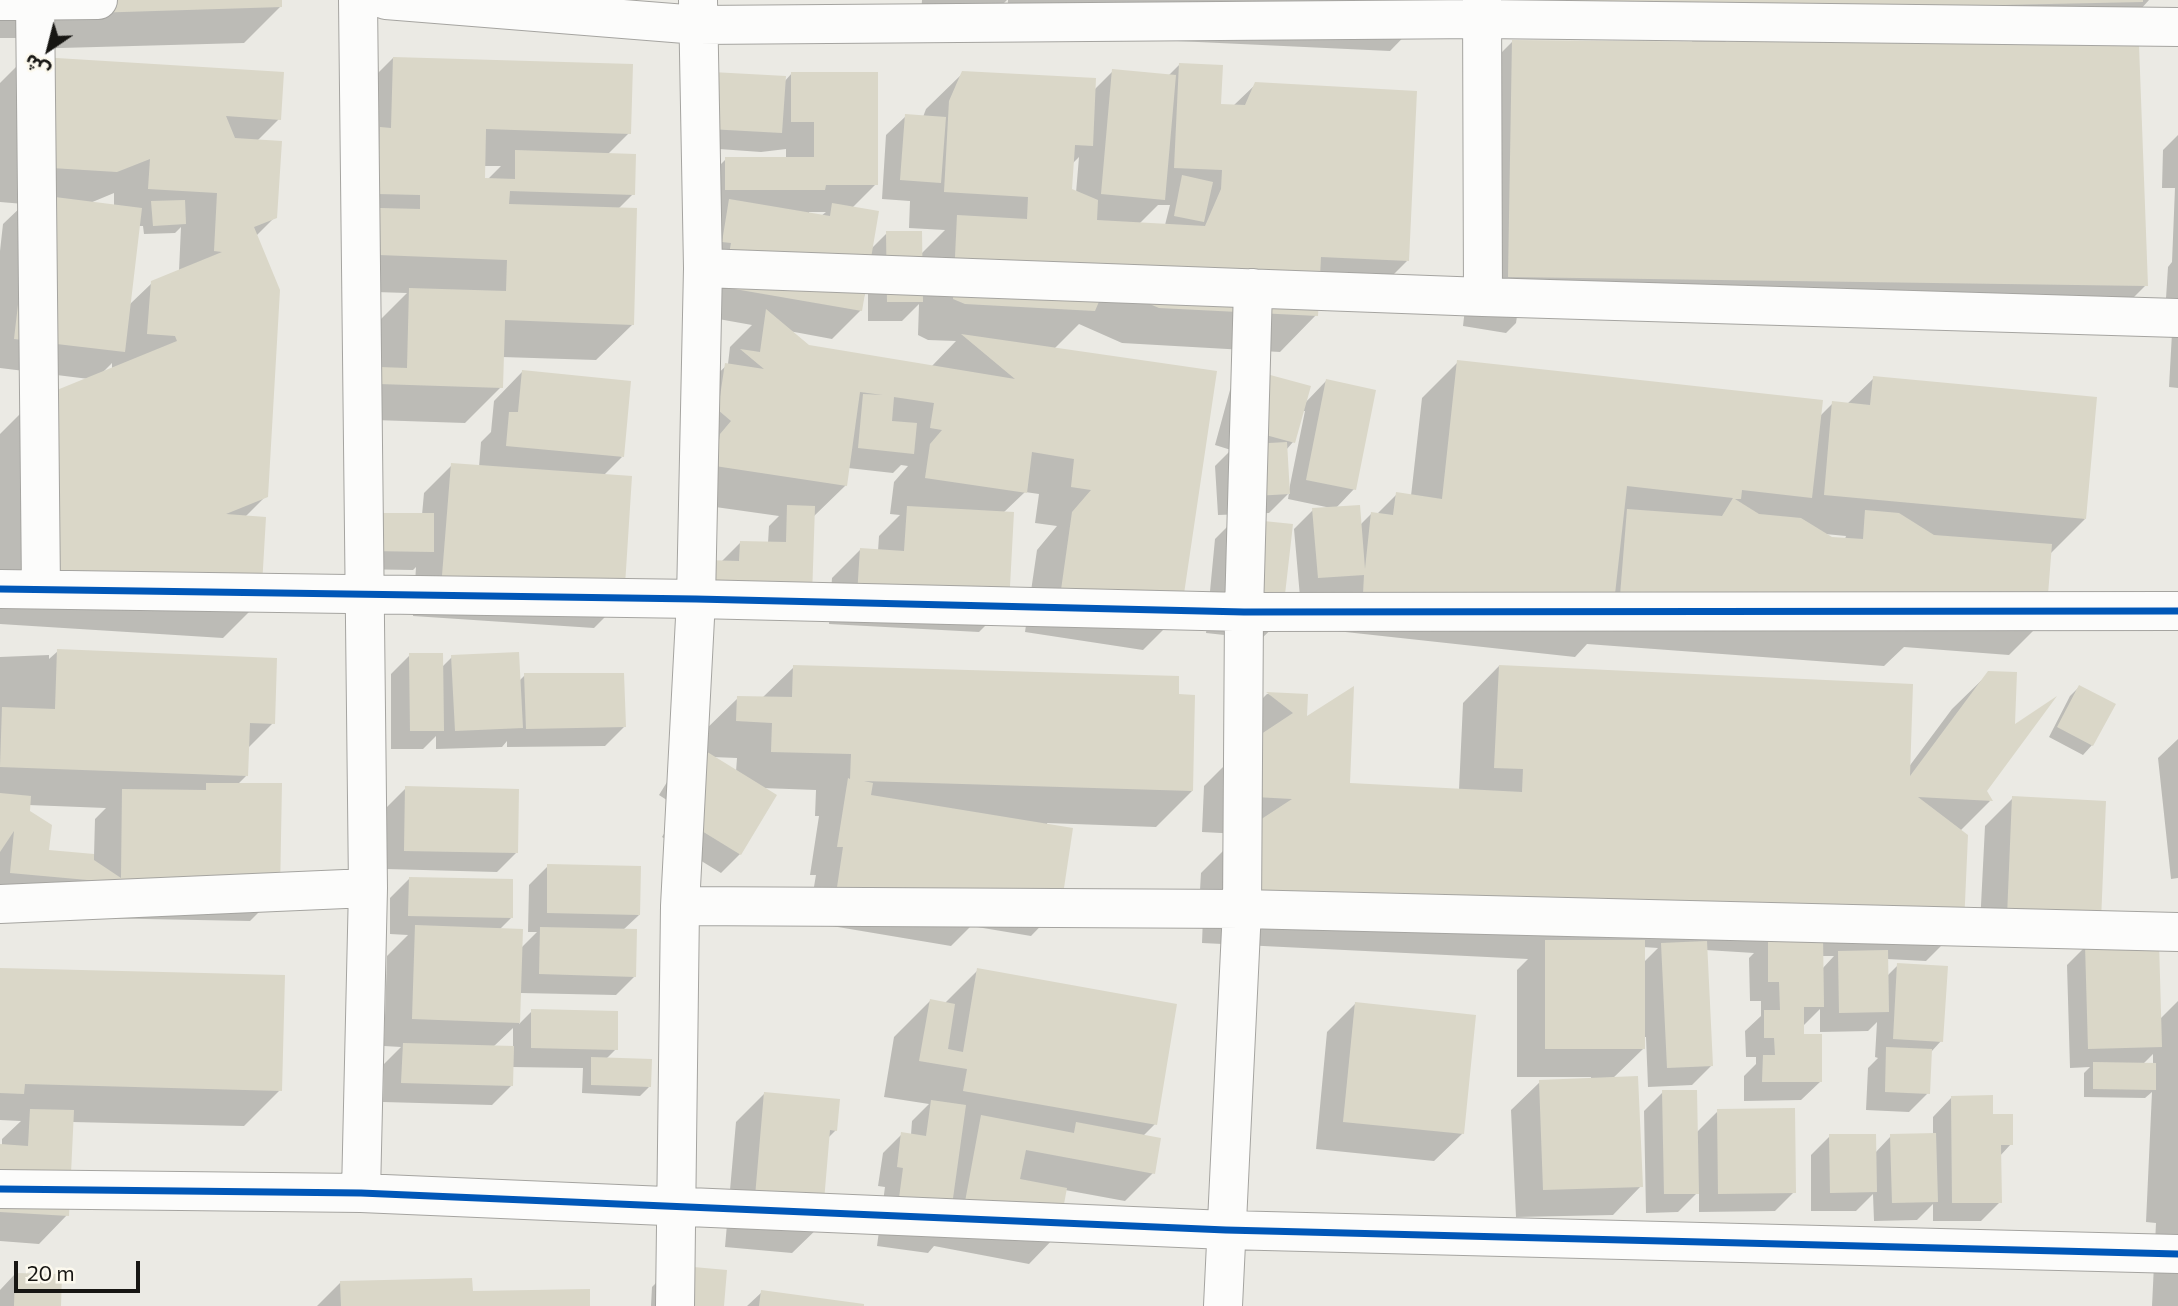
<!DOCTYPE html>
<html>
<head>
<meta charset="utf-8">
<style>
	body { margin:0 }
	#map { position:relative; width:2178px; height:1306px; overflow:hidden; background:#ebeae4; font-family:Commissioner,"Noto Sans Arabic",sans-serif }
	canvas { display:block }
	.north { position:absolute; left:14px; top:14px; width:70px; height:70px; -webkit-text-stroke:5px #fcf9ee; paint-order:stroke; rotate:215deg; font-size:19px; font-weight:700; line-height:28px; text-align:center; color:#171613 }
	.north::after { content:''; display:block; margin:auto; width:24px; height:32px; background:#171613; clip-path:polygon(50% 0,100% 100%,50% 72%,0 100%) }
	.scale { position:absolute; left:14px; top:1261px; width:126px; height:32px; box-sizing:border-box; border:4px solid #171613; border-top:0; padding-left:9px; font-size:21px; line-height:24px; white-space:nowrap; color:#171613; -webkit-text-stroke:5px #fcf9ee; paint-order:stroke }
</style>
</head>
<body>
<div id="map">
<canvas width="2178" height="1306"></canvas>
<div class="north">ش</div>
<div class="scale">20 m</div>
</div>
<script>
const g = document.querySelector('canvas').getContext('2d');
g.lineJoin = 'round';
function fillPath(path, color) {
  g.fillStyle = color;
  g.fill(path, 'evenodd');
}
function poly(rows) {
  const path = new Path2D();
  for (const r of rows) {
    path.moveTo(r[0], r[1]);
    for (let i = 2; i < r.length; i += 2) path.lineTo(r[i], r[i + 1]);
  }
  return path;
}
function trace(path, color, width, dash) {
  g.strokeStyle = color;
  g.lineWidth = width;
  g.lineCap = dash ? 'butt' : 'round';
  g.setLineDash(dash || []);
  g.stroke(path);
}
fillPath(poly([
	[0,0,280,0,280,7,244,43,23,49,23,38,0,38],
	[922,0,1007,0,988,19,921,16],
	[1008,0,1427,0,1426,14,1390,51,1006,33],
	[1505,0,2149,0,2130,21,1729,39,1724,43,2146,285,2127,304,1520,296,1516,323,1506,333,1463,326,1493,61,1513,41,1692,43,1693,30,1506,34],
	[25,58,279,119,257,141,275,217,256,236,266,496,245,517,259,602,223,638,0,624,0,434,31,403,89,379,0,368,0,251,3,224,24,204,0,202,0,83],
	[114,193,114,206,90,203],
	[138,226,143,226,144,234,175,233,181,227,179,271,152,283,129,305],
	[112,363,112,370,101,374],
	[393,58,629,133,607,155,633,194,618,209,633,324,596,360,502,357,501,387,465,423,344,419,374,326,407,293,344,291,357,94],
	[484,166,501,166,488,179,483,179],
	[1180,64,1220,106,1233,106,1256,84,1407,261,1371,297,1317,294,1316,315,1280,352,1122,343,1079,324,1054,349,1179,614,1143,650,1025,632,1037,550,1057,526,1035,523,1039,494,1025,492,1003,513,1007,604,979,632,829,624,832,578,860,550,878,551,879,536,900,515,890,514,894,482,908,466,901,465,893,473,848,468,846,485,812,518,810,596,721,562,741,542,768,543,769,526,779,516,680,502,689,401,728,364,730,347,752,325,696,315,698,187,726,159,786,159,786,149,761,152,691,147,784,82,792,73,876,184,852,208,871,249,887,233,921,254,945,230,909,228,910,201,882,199,886,135,906,116,923,117,926,109,963,73,1094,90,1113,71,1168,76],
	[1079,157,1076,193,1070,190,1072,164],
	[1158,205,1170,205,1165,225,1139,224],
	[809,212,826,212,821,216,809,214],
	[868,280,868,321,902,321,919,304,918,335,928,340,956,341,931,367,808,347,789,331,832,339,861,310],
	[2178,135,2178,388,2169,387,2173,315,2165,314,2168,267,2172,262,2175,188,2162,188,2163,150],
	[1458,362,1819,417,1833,403,1847,404,1874,378,2085,519,2050,554,2045,619,2009,655,1904,647,1884,666,1587,644,1575,657,1327,630,1300,597,1294,529,1313,510,1331,508,1288,499,1289,493,1269,513,1218,515,1215,466,1231,450,1215,445,1230,390,1249,371,1304,404,1326,381,1354,489,1335,509,1359,526,1371,514,1376,515,1397,494,1411,496,1422,398],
	[1302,411,1305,411,1289,490,1286,450,1293,442],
	[1825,534,1846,536,1845,539,1831,538],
	[522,372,622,457,603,476,622,600,594,628,413,616,416,567,413,570,352,569,422,515,424,493,452,465,479,467,481,442,491,432,494,401],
	[1235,519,1281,620,1261,639,1206,633,1215,539],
	[58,651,273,723,247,749,246,776,237,785,279,892,250,921,92,918,0,911,0,657,49,655,49,659],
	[28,805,106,808,95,819,94,856,48,851,28,812],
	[410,655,442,667,452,657,519,681,525,675,625,726,605,746,507,747,507,741,502,747,436,749,436,736,423,749,391,749,391,674],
	[1499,666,1908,768,1952,709,1989,673,1984,791,1990,801,1960,831,1962,925,1926,961,1887,959,1887,976,1898,965,1941,1041,1931,1052,1928,1093,1909,1112,1866,1110,1868,1068,1878,1058,1875,1057,1877,1022,1868,1031,1820,1032,1820,1009,1802,1027,1802,1036,1821,1081,1801,1100,1744,1101,1744,1076,1756,1064,1756,1057,1746,1057,1745,1031,1761,1016,1761,1001,1750,1001,1749,958,1754,953,1706,950,1711,1066,1692,1085,1648,1087,1646,1037,1643,1037,1643,1049,1612,1079,1641,1186,1613,1215,1516,1217,1511,1110,1540,1082,1591,1080,1591,1077,1517,1077,1517,970,1528,959,1202,943,1204,890,1200,890,1201,873,1240,834,1202,832,1204,786,1241,749,1232,729,1267,694,1306,696,1305,720,1348,785,1459,790,1463,703],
	[1643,947,1658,948,1643,963],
	[1822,956,1834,956,1822,969],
	[794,667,1177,696,1192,791,1156,827,1047,823,1059,907,1031,936,971,926,951,946,808,922,816,875,810,875,819,816,815,816,816,790,762,788,775,796,740,854,721,873,662,837,679,808,659,795,677,766,701,734,738,698,762,698],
	[712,757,737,758,736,772],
	[2079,687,2092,745,2083,755,2049,737,2070,696],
	[2178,739,2178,878,2171,879,2158,758],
	[406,788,516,853,497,872,386,869,387,807],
	[2013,798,2099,920,2071,949,1979,945,1985,826],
	[548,866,639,915,622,931,635,976,616,995,520,993,519,1024,532,1011,616,1049,606,1059,649,1087,640,1096,582,1093,583,1068,511,1067,511,1086,492,1105,383,1102,384,1064,401,1047,384,1046,387,956,408,935,390,934,390,898,409,879,511,918,499,930,521,948,537,932,528,932,529,885],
	[513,1028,513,1048,493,1047],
	[2086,946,2160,1019,2178,1001,2178,1306,2152,1306,2156,1223,2146,1222,2152,1092,2145,1098,2084,1097,2084,1073,2090,1067,2070,1068,2067,965],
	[2153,1054,2153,1064,2143,1064],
	[0,970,280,1090,244,1126,72,1122,67,1215,39,1244,0,1241,0,1146,2,1146,2,1139,21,1121,0,1120],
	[978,970,1155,1124,1143,1136,1153,1173,1125,1201,1065,1190,1057,1235,1029,1264,934,1246,928,1253,877,1246,885,1187,878,1186,883,1153,902,1134,911,1135,912,1121,929,1104,884,1097,894,1037,930,1001,944,1004],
	[1355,1004,1463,1133,1434,1161,1316,1149,1327,1032],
	[1663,1092,1696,1133,1718,1111,1794,1192,1775,1211,1699,1212,1699,1191,1678,1212,1646,1213,1644,1111],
	[765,1093,836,1130,828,1138,821,1225,792,1253,725,1247,736,1122],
	[1952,1097,1992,1116,2011,1144,1999,1157,2000,1202,1981,1221,1933,1221,1933,1204,1917,1220,1874,1221,1873,1194,1856,1211,1811,1211,1811,1155,1830,1136,1875,1153,1891,1136,1933,1135,1933,1117],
	[672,1267,723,1306,651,1306,652,1287],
	[15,1274,59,1306,0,1306,0,1290],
	[341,1282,471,1292,588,1306,317,1306],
	[762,1292,863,1306,747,1306]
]), '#0003');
fillPath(poly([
	[59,0,282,0,282,7,59,14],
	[1524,0,2143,0,2143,2,1525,15],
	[1512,40,2139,45,2148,286,1508,277],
	[24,56,284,72,281,120,226,116,235,138,282,141,277,218,254,227,280,290,268,497,226,514,266,517,261,603,21,588,30,401,177,341,175,336,147,334,151,281,222,252,214,251,217,193,148,189,150,159,117,172,19,166],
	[393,57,633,64,631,134,486,129,485,178,515,179,515,150,636,154,635,195,510,191,509,204,637,208,634,325,505,320,503,388,379,384,379,367,407,368,409,288,506,291,507,260,379,255,380,208,420,209,420,195,378,194,380,127,391,128],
	[1179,63,1223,65,1221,104,1245,105,1255,82,1417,91,1409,261,1321,257,1318,316,1159,308,1106,285,1095,311,965,304,953,299,957,215,1027,219,1028,197,944,192,949,101,962,71,1096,78,1093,146,1075,145,1072,189,1098,200,1097,220,1205,226,1221,189,1222,170,1174,168],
	[1112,69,1176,75,1165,200,1101,194],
	[712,72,786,76,782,133,709,129],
	[791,72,878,72,878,185,826,185,825,190,725,190,725,157,814,157,814,122,791,122],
	[905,114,946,117,941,183,900,180],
	[1182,175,1213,182,1204,222,1174,216],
	[31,194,142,208,125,352,14,339],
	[729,199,830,216,832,203,879,211,862,311,723,287,731,243,722,242],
	[185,200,186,224,153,226,151,201],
	[886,231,922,231,923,302,887,302],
	[766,309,809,345,1015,379,961,334,1217,371,1181,614,1060,597,1072,512,1091,490,1071,487,1074,459,1032,452,1027,493,925,478,930,444,942,430,930,428,934,403,894,397,892,421,917,423,914,454,858,448,863,394,883,395,860,392,847,486,715,466,720,434,731,421,718,410,725,363,764,369,740,349,760,352],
	[1457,360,1823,400,1812,498,1742,490,1741,499,1735,499,1759,514,1801,518,1832,537,1863,539,1865,510,1899,513,1934,535,2052,544,2046,620,1935,611,1922,631,1619,608,1627,509,1722,516,1733,498,1627,486,1612,621,1363,594,1364,575,1318,578,1312,508,1360,505,1365,569,1371,512,1393,515,1396,492,1442,499],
	[1248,369,1311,386,1295,443,1233,426],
	[522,370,631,381,624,457,506,446,509,412,518,412],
	[1873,376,2097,397,2086,519,1824,495,1832,401,1870,405],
	[1326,379,1376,390,1356,490,1306,480],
	[1287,442,1290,494,1236,497,1234,445],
	[451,463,632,476,624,601,441,588],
	[787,505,815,506,812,597,705,594,706,560,739,561,740,541,786,542],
	[907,506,1014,512,1009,605,857,596,860,548,904,551],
	[371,513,434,513,434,552,370,551],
	[1234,518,1293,524,1282,621,1224,614],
	[57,649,277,658,275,724,250,723,248,776,0,767,2,707,55,709],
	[519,652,523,728,455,731,451,655],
	[409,653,443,653,444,731,410,731],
	[793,665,1179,676,1179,694,1195,695,1193,791,864,781,873,783,871,795,1073,828,1061,908,836,894,843,847,837,847,848,778,850,779,851,754,771,752,772,723,736,721,737,696,792,697],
	[1499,665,1913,684,1910,776,1988,671,2017,672,2015,724,2057,696,1987,791,1993,801,1918,797,1968,835,1964,925,1238,908,1237,835,1292,799,1237,796,1240,748,1293,713,1266,692,1308,694,1307,716,1354,686,1350,783,1522,792,1523,769,1494,768],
	[524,673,624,673,626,727,526,729],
	[2079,685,2116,704,2093,746,2057,727],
	[696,745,777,795,741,855,679,817],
	[206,783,282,783,280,893,121,883,10,873,14,831,0,852,0,793,31,796,30,811,52,825,49,850,94,854,94,860,121,878,122,789,206,790],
	[405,786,519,789,518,853,404,851],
	[2012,796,2106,801,2101,921,2007,917],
	[547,864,641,866,640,915,547,913],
	[409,877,513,879,513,918,408,916],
	[415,925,523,929,520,1023,412,1019],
	[540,927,637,929,636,977,539,974],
	[1823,936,1824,1007,1804,1007,1804,1034,1822,1034,1822,1082,1762,1082,1763,1055,1775,1055,1774,1038,1764,1038,1764,1010,1780,1010,1779,982,1768,982,1768,937],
	[1545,940,1645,940,1645,1049,1545,1049],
	[1707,941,1713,1066,1667,1068,1661,943],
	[2159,942,2162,1047,2088,1049,2085,944],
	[1888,950,1889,1012,1839,1013,1838,951],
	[1897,963,1948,966,1943,1042,1893,1039],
	[0,968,285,975,282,1091,25,1084,24,1094,0,1093],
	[977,968,1177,1004,1157,1125,963,1091,967,1069,919,1061,930,999,955,1004,948,1049,963,1052],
	[1355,1002,1476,1015,1464,1134,1343,1122],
	[531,1009,618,1011,618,1050,531,1048],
	[403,1043,514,1046,513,1086,401,1083],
	[1886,1047,1932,1049,1930,1094,1885,1092],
	[591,1057,652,1059,651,1087,591,1085],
	[2093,1062,2156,1063,2156,1090,2093,1089],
	[1638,1076,1643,1187,1543,1190,1539,1080],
	[1662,1090,1697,1090,1699,1194,1664,1194],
	[764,1092,840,1099,837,1131,830,1130,822,1225,753,1220],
	[1993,1095,1993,1114,2013,1114,2013,1145,2001,1145,2002,1203,1952,1203,1951,1096],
	[931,1100,966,1105,948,1234,895,1228,903,1168,897,1167,901,1132,926,1136],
	[1795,1108,1796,1193,1718,1194,1717,1109],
	[30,1109,74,1110,69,1216,0,1212,0,1144,28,1146],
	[981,1115,1074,1133,1076,1122,1161,1138,1155,1174,1026,1150,1020,1179,1067,1188,1058,1236,962,1218],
	[1936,1133,1938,1202,1892,1203,1890,1134],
	[1829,1134,1876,1134,1877,1192,1830,1193],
	[671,1265,727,1270,724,1306,668,1306],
	[15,1273,62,1274,61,1306,14,1306],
	[472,1278,473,1291,590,1289,590,1306,341,1306,340,1281],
	[761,1290,864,1304,864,1306,759,1306]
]), '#dad7c8');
const minor = poly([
	[35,0,41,589],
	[358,0,368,888,361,1193],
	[386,0,698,25,1482,19,2178,27],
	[1482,0,1483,297],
	[0,1,98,0],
	[703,268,1483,297,2178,318],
	[0,589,696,599,1244,612,2178,611],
	[0,904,368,888],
	[680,906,1242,909,2178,932],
	[0,1189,361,1193,1226,1230,2178,1254],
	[675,1306,680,906,696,599,703,268,698,0],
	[1223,1306,1242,909,1244,612,1253,288]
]);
trace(minor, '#a5a4a0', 40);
trace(minor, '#fcfcfb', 38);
trace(poly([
	[0,589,696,599,1244,612,2178,611],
	[0,1189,361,1193,1226,1230,2178,1254]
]), '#0057b8', 7);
</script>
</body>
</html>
